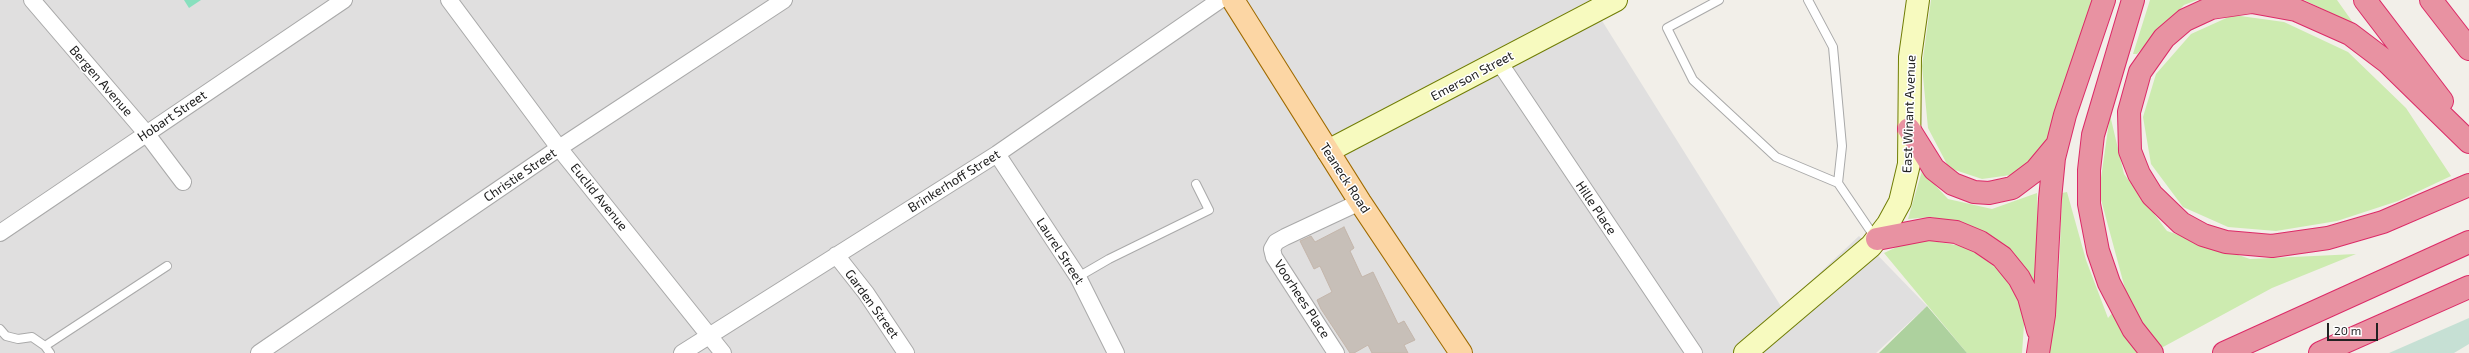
<!DOCTYPE html>
<html>
<head>
<meta charset="utf-8">
<style>
	body { margin:0 }
	#map { position:relative; width:2469px; height:353px; overflow:hidden; background:#f2efe9; font-family:"Exo 2",sans-serif }
	canvas { display:block }
	.scale { position:absolute; left:2327px; top:323px; width:51px; height:18px; box-sizing:border-box; border:2px solid #222; border-top:0; padding-left:5px; font-size:12px; line-height:14px; white-space:nowrap; color:#222; -webkit-text-stroke:3px #fff; paint-order:stroke }
</style>
</head>
<body>
<div id="map">
<canvas width="2469" height="353"></canvas>
<div class="scale">20 m</div>
</div>
<script>
const g = document.querySelector('canvas').getContext('2d');
g.lineJoin = 'round';
function fillPath(path, color) {
  g.fillStyle = color;
  g.fill(path, 'evenodd');
}
function poly(rows) {
  const path = new Path2D();
  for (const r of rows) {
    path.moveTo(r[0], r[1]);
    for (let i = 2; i < r.length; i += 2) path.lineTo(r[i], r[i + 1]);
  }
  return path;
}
function trace(path, color, width, dash) {
  g.strokeStyle = color;
  g.lineWidth = width;
  g.lineCap = dash ? 'butt' : 'round';
  g.setLineDash(dash || []);
  g.stroke(path);
}
function label(font, color, halo, rows, align = 'center') {
  g.font = font + ' "Exo 2",sans-serif';
  g.lineWidth = 3;
  g.setLineDash([]);
  g.textBaseline = 'middle';
  g.strokeStyle = halo;
  g.fillStyle = color;
  for (const [text, x, y, turn = 0] of rows) {
    g.save();
    g.translate(x, y);
    g.rotate((+turn || 0) * Math.PI / 180);
    g.textAlign = isNaN(turn) ? turn : align;
    if (halo) g.strokeText(text, 0, 0);
    g.fillText(text, 0, 0);
    g.restore();
  }
}
fillPath(poly([
	[0,0,1589,0,1782,308,1859,236,1927,306,1876,353,0,353]
]), '#e0dfdf');
fillPath(poly([
	[1931,0,2094,0,2046,142,2042,148,2018,174,1982,179,1949,168,1928,128,1922,66],
	[2150,0,2197,0,2184,5,2137,54,2133,54],
	[2304,0,2337,0,2354,24],
	[2233,15,2284,22,2348,52,2406,108,2451,176,2398,201,2337,221,2276,231,2228,227,2183,207,2151,164,2143,117,2156,74,2191,34],
	[2110,115,2124,174,2167,231,2250,259,2356,254,2272,288,2152,353,2046,353,2059,274,2062,193,2067,192,2086,260,2108,318,2127,296,2099,192],
	[1922,171,1948,199,1992,209,2037,193,2040,292,1967,226,1931,217,1908,219],
	[1916,238,1967,247,2001,271,2025,311,2022,353,1967,353,1884,253]
]), '#cdebb0');
fillPath(poly([
	[1927,306,1967,353,1879,353]
]), '#add19e');
fillPath(poly([
	[2469,318,2469,344,2454,353,2389,353]
]), '#c6e0d4');
fillPath(poly([
	[184,0,201,0,189,8]
]), '#88e0be');
const building = poly([
	[1344,227,1354,248,1350,251,1362,277,1373,272,1398,324,1404,321,1415,340,1404,345,1408,353,1372,353,1368,345,1354,353,1350,353,1321,309,1317,300,1332,292,1320,266,1314,269,1300,241,1311,236,1315,242,1344,227]
]);
fillPath(building, '#c7bfb8');
trace(building, '#c4b6ab', 1);
const service = poly([
	[1719,0,1667,28,1693,80,1776,157,1838,183,1876,239],
	[1808,0,1833,47,1842,146,1838,183],
	[1078,277,1109,259,1209,210,1196,184],
	[0,329,6,336,18,339,32,337,45,346],
	[50,353,45,346,167,266]
]);
const minor = poly([
	[32,0,146,133,183,182],
	[449,0,559,148,723,353],
	[1499,62,1694,353],
	[997,154,1078,277,1116,353],
	[0,233,344,0],
	[836,255,866,293,906,353],
	[259,353,559,148,784,0],
	[682,353,997,154,1220,0],
	[1336,353,1274,257,1272,249,1276,242,1285,237,1360,202]
]);
const secondary = poly([
	[1328,151,1616,0],
	[1745,353,1871,246,1888,224,1900,202,1909,164,1910,57,1918,0]
]);
const primary = poly([
	[1233,0,1360,202,1461,353]
]);
const motorway = poly([
	[2133,0,2093,135,2089,170,2089,204,2098,251,2109,283,2133,329,2152,353],
	[2365,0,2442,101],
	[2431,0,2469,49],
	[1909,129,1934,169,1953,184,1974,192,1989,193,2012,188,2036,170,2056,146],
	[2469,142,2387,62,2350,34,2296,10,2252,2,2211,8,2185,20,2164,38,2140,72,2129,112,2130,151,2139,174,2152,195,2181,223,2203,235,2226,242,2272,246,2328,238,2383,222,2469,185],
	[1877,239,1929,229,1956,232,1980,242,2002,257,2019,278,2029,297,2038,330],
	[2038,353,2044,315,2050,199,2054,158,2065,115,2104,0],
	[2224,353,2469,242],
	[2320,353,2469,287]
]);
trace(service, '#a9a9a9', 10);
trace(minor, '#a9a9a9', 18);
trace(secondary, '#707d05', 24);
trace(primary, '#a06b00', 24);
trace(motorway, '#dc2a67', 24);
trace(service, '#fff', 8);
trace(minor, '#fff', 16);
trace(secondary, '#f7fabf', 22);
trace(primary, '#fcd6a4', 22);
trace(motorway, '#e892a2', 22);
label('13px', '#222', '#fff', [
	["Emerson Street",1472,76,-28],
	["Bergen Avenue",101,81,49],
	["East Winant Avenue",1909,114,-88],
	["Hobart Street",172,116,-34],
	["Christie Street",520,175,-34],
	["Teaneck Road",1345,178,57],
	["Brinkerhoff Street",954,181,-32],
	["Euclid Avenue",599,197,51],
	["Hille Place",1596,208,56],
	["Laurel Street",1060,251,57],
	["Voorhees Place",1302,299,57],
	["Garden Street",872,304,54]
]);
</script>
</body>
</html>
